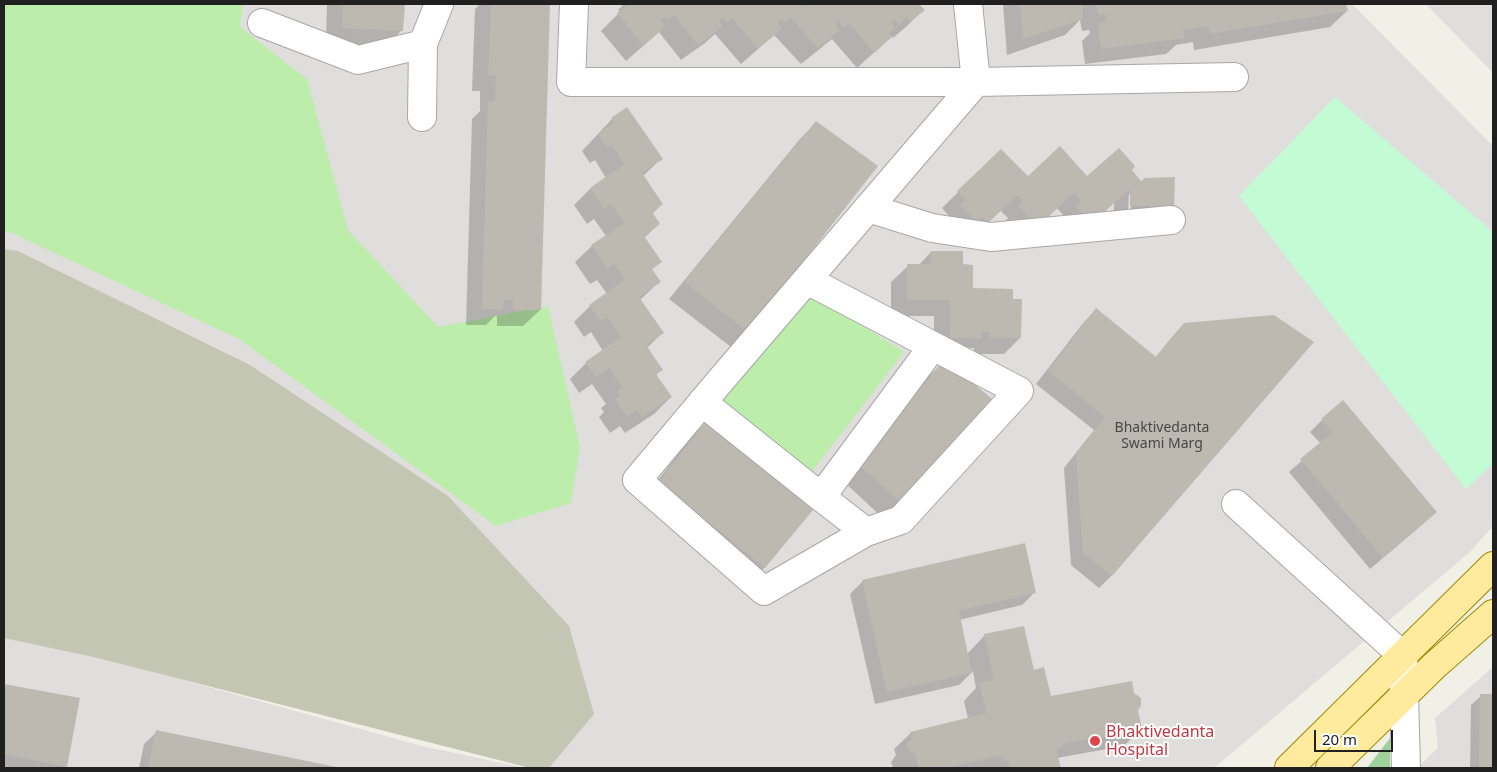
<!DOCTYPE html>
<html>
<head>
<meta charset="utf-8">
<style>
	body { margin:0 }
	#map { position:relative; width:1497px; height:772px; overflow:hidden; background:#f1f0e7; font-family:"Noto Sans",sans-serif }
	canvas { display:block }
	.frame { position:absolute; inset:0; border:5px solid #202020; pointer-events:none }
	.scale { position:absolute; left:1314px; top:730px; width:79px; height:22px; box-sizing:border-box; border:2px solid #202020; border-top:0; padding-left:6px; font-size:15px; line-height:18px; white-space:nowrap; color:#202020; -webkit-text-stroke:4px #fff; paint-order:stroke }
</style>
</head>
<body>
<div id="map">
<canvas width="1497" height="772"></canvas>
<div class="frame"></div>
<div class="scale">20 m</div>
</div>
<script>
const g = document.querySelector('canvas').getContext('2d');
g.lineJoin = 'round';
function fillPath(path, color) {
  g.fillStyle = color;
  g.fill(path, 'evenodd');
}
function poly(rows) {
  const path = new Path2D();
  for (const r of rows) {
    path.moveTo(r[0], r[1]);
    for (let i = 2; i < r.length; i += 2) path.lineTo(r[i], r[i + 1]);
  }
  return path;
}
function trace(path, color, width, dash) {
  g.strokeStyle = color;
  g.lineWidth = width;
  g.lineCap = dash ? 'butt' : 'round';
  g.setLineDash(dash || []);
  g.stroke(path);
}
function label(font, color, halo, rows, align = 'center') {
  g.font = font + ' "Noto Sans",sans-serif';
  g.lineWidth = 4;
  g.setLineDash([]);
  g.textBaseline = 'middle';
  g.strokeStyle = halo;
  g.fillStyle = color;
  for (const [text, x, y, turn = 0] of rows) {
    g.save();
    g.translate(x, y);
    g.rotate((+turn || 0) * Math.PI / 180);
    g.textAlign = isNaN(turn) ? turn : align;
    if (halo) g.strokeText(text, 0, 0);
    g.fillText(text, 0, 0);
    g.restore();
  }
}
fillPath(poly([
	[4,4,1352,4,1493,146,1493,526,1470,552,1214,768,532,768,140,668,422,746,526,768,4,768],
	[1426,4,1493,4,1493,73],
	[1493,667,1493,768,1417,768,1438,748,1435,718]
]), '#dfdedd');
fillPath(poly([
	[4,249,18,251,250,365,448,496,569,626,594,714,549,768,530,768,98,658,4,638]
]), '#c2c6b2');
fillPath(poly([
	[4,4,243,4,240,27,307,79,348,230,438,327,548,306,580,447,571,503,496,526,239,339,12,233,4,231],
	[809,292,904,352,808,477,717,401]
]), '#bdedab');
fillPath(poly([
	[1390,738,1390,768,1367,768]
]), '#9ed29a');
fillPath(poly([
	[1335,97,1493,232,1493,464,1466,489,1239,196]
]), '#c3fcd4');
fillPath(poly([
	[327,4,403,4,402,30,386,46,326,44],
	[480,4,549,4,540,310,523,326,497,326,497,316,495,316,486,325,466,325,472,119,480,111,480,91,472,91,475,9],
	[624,4,917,4,923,10,907,26,893,38,892,36,857,68,832,39,801,64,774,35,741,64,715,34,705,43,681,60,659,32,626,61,601,31,620,12,618,10],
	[1003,4,1080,4,1080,5,1082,4,1345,4,1347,11,1330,27,1194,50,1193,42,1176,45,1166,54,1085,64,1082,41,1090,33,1089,30,1082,31,1080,20,1065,35,1007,55],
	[627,109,661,159,643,176,662,204,652,214,659,224,644,238,660,262,651,270,659,282,640,300,662,333,647,348,661,370,656,375,671,397,654,414,625,433,620,426,610,433,599,417,604,412,601,408,606,404,592,384,579,393,570,379,586,363,603,351,591,332,584,337,574,322,590,306,607,294,597,280,590,284,575,262,592,246,606,236,594,219,587,224,574,205,590,189,606,178,595,160,590,163,582,151,612,119],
	[816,123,747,331,731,347,669,299,800,139],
	[1001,150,1028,178,1087,177,1130,170,1141,183,1173,205,1157,222,1114,222,1114,203,1080,234,1057,208,1016,238,1002,224,1008,218,1000,210,971,239,944,222,950,217,942,208],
	[1129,194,1131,194,1131,212,1128,212],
	[931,252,962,265,971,290,1012,300,1020,338,1004,354,974,354,974,348,970,348,964,354,934,354,934,316,891,316,891,282,908,266,918,266],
	[1096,310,1155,358,1172,337,1184,324,1112,575,1099,588,1071,565,1064,468,1094,430,1036,384,1084,322],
	[945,361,990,399,885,520,842,480,928,377],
	[1322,420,1436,512,1423,524,1370,569,1289,472,1321,444,1310,432],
	[707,422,811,510,764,568,748,584,644,499,690,438],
	[863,581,1034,593,1022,605,959,620,967,654,985,635,1033,672,1050,697,1137,710,1140,730,1124,746,1057,758,1060,768,893,768,891,762,896,755,894,749,911,733,968,719,964,701,976,688,973,671,959,685,875,704,850,594],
	[4,685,79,699,66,767,64,768,4,768],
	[1481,696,1493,696,1493,768,1470,768,1471,705],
	[157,732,334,768,139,768,144,744]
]), '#0003');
fillPath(poly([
	[343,4,405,4,403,31,342,28],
	[491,4,550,4,541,310,513,310,513,300,504,300,503,310,482,309,488,101,495,101,496,75,488,75],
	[628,4,802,4,805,7,807,4,919,4,925,10,910,22,907,18,899,25,895,20,891,23,895,28,889,33,892,37,874,53,849,23,844,28,838,21,835,24,840,30,818,48,790,18,785,23,781,19,777,22,782,29,758,49,732,18,727,23,723,18,719,22,723,27,698,45,674,15,668,20,665,17,660,20,665,27,643,46,617,13],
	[1020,4,1082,4,1083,19,1023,39],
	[1096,4,1346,4,1348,11,1210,34,1209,26,1183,30,1184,38,1101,49,1098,23,1106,22,1105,14,1098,15],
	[627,107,663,159,642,173,663,204,652,212,660,224,644,236,662,262,652,269,661,282,639,297,664,333,646,345,663,370,656,374,672,397,642,417,637,410,627,417,615,399,620,396,617,391,622,387,609,368,596,377,585,362,621,337,607,317,601,321,589,305,625,280,614,264,607,269,591,245,624,223,611,204,604,209,590,188,624,164,612,145,607,148,598,134,614,122,611,118],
	[816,121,878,166,748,332,684,282],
	[1060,146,1087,176,1119,148,1135,166,1132,170,1141,181,1145,178,1175,177,1174,206,1130,206,1130,189,1097,218,1089,222,1075,206,1081,201,1074,192,1043,222,1039,217,1033,222,1018,206,1023,202,1018,195,988,223,982,217,976,223,960,205,966,200,957,191,1001,149,1028,176],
	[931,251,963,251,963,264,973,265,973,288,1013,289,1013,299,1022,299,1021,338,990,338,990,332,982,332,982,338,950,338,950,300,907,300,907,264,931,264],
	[1096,308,1156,357,1184,323,1274,315,1314,342,1112,576,1083,553,1076,454,1105,417,1048,371],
	[945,359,992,399,902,504,857,463],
	[1343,400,1437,512,1383,558,1300,459,1333,432,1321,419],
	[707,420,813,510,765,568,659,482],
	[1025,543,1036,593,959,611,972,673,887,692,862,580],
	[1024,626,1034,670,1044,667,1051,696,1132,681,1134,693,1141,698,1141,706,1138,710,1142,730,1063,744,1063,748,1056,749,1061,768,1010,768,1008,761,997,756,947,768,919,768,915,753,910,752,906,745,909,741,912,739,910,732,987,713,979,683,994,680,984,634],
	[4,684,80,698,67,767,4,754],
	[1480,694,1493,694,1493,768,1479,768],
	[156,730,336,767,336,768,148,768]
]), '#beb9b0');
const minor = poly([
	[574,4,571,82,976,82,1234,77],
	[968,4,976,82],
	[262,23,358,60,423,44],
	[422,117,423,44,439,4],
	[868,208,932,228,991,237,1171,220],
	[807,280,1019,391,901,520,866,532,764,591,637,480,715,387,976,82],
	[702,402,821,497,933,346],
	[821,497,866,532],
	[1236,504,1403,656,1406,768]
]);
const major = poly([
	[1289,768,1493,566],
	[1330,768,1434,666,1493,614]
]);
trace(minor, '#a7a7a7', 30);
trace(major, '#9d8b00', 30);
trace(minor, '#fff', 28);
trace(major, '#ffea9e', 28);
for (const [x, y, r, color] of [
	[1095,741,6,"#e0444e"]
]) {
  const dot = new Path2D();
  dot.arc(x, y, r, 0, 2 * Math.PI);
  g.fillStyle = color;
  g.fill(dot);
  trace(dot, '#fff', 2);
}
label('14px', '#484644', null, [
	["Bhaktivedanta",1162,428],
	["Swami Marg",1162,444]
]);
label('16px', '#be3a42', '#fff', [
	["Bhaktivedanta",1106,732],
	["Hospital",1106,750]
], 'left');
</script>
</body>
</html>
